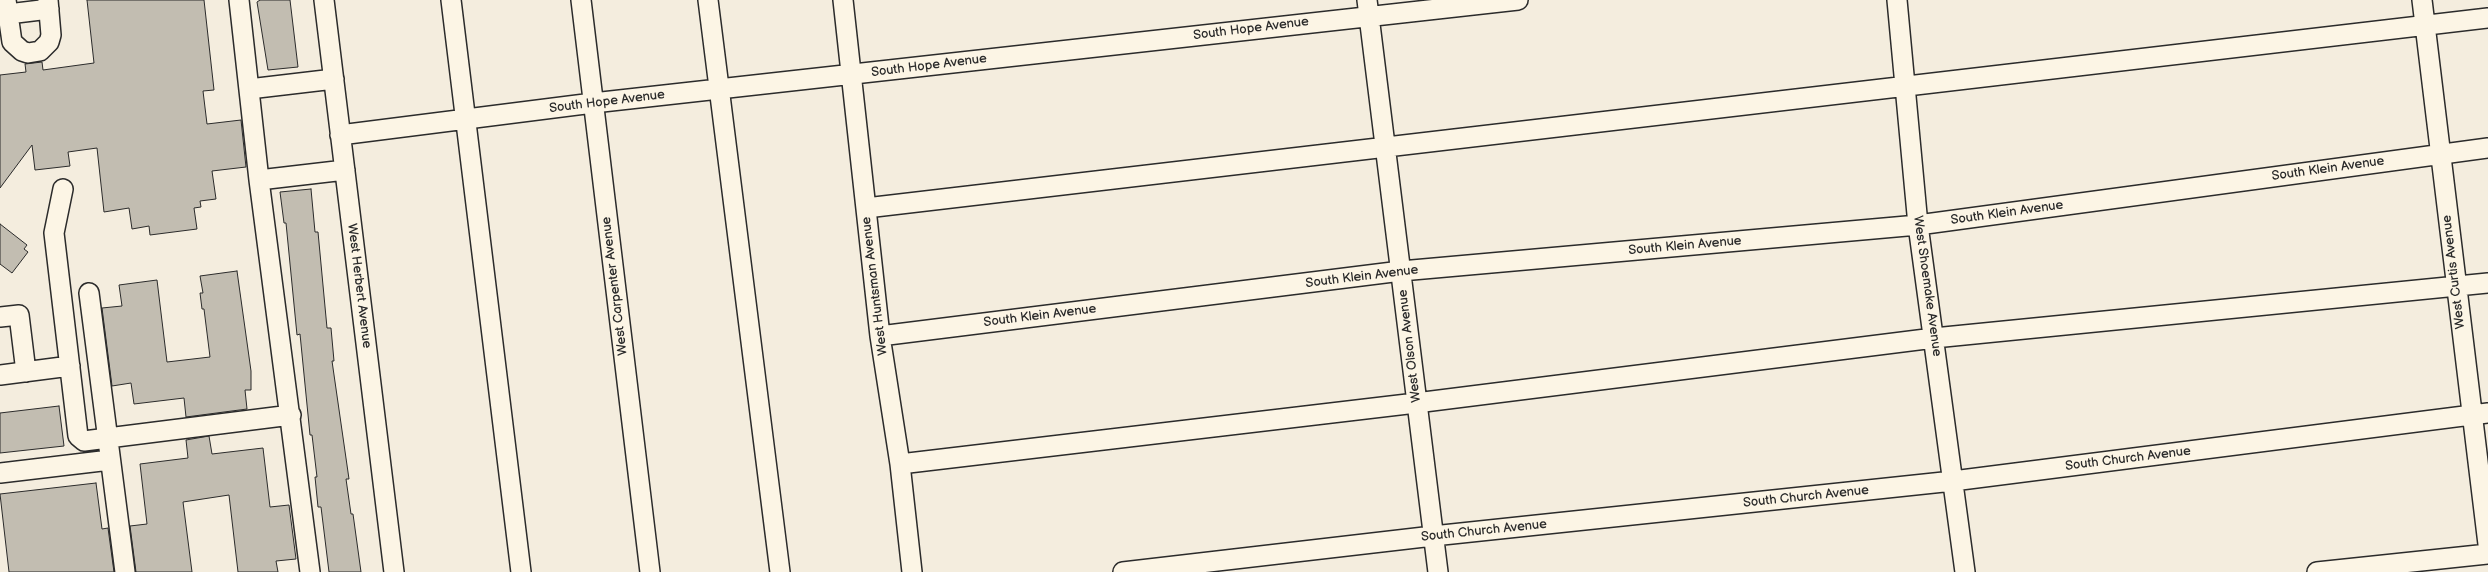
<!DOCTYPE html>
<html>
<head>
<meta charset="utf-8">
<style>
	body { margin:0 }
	canvas { display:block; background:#f4edde }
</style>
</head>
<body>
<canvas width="2488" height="572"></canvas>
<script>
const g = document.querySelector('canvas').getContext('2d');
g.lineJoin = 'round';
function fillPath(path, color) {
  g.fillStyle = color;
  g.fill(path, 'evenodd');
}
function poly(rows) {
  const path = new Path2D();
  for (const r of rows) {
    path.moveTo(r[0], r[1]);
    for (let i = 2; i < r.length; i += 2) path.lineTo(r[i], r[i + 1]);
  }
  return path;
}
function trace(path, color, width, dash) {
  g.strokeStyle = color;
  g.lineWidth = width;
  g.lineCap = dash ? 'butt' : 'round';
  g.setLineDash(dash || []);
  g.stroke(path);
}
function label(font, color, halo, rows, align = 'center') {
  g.font = font + ' "Balsamiq Sans",sans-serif';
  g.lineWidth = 3;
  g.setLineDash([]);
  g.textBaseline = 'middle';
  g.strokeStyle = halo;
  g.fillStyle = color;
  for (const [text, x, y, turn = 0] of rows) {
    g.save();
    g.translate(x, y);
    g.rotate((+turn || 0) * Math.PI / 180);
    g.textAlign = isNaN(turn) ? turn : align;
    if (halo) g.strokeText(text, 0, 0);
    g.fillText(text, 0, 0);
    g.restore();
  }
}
const building = poly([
	[87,0,204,0,214,90,203,91,207,124,241,120,246,167,212,171,216,199,200,201,201,207,194,208,197,229,150,235,149,226,132,229,129,208,104,212,97,148,68,152,70,166,35,170,32,145,0,188,0,75,26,72,25,64,42,62,43,70,94,63,87,0],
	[260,0,290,0,298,67,268,70,257,2,260,0],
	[311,189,315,232,318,232,327,328,331,328,334,361,332,361,349,479,346,479,351,514,353,514,361,572,329,572,321,507,318,507,315,477,317,477,312,435,310,435,300,334,297,335,286,223,284,223,280,192,311,189],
	[0,224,27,245,24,249,28,252,12,273,0,264,0,224],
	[237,271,251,371,251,390,245,390,247,409,186,417,184,398,134,404,131,383,112,386,102,308,122,306,119,285,157,280,167,362,210,357,204,309,202,309,200,293,203,293,200,276,237,271],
	[59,406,64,446,0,453,0,413,59,406],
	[209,436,212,454,263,448,270,507,289,505,296,559,276,561,278,572,238,572,229,495,183,502,192,572,136,572,130,526,147,524,140,464,188,458,186,440,209,436],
	[96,483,102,529,108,528,114,572,9,572,0,494,96,483]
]);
fillPath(building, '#c2bdb1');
trace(building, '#2b2b2b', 1);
const minor = poly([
	[6,0,12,42,22,51,28,53,40,51,49,42,51,35,48,0],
	[239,0,259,180,310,572],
	[324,0,394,572],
	[451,0,521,572],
	[581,0,650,572],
	[708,0,780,572],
	[843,0,880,336,900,464,912,572],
	[1367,0,1438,572],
	[1897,0,1918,225,1965,572],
	[2422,0,2488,544],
	[8,14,49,9],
	[249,89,334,79],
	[340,135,593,103,1518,0],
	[259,180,345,170],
	[63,189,54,233,78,436,84,441,291,415],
	[866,208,2488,18],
	[89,293,125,572],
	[0,317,19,315,26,372],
	[880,336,1401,271,1918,225,2488,148],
	[0,375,70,366],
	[900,464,1416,403,1934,338,2488,283],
	[0,473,110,460],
	[1123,572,1433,536,1953,481,2488,413],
	[2317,572,2488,554]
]);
trace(minor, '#2b2b2b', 22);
trace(minor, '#fcf5e5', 19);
label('13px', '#2b2b2b', '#fcf5e5', [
	["South Hope Avenue",1251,29,-7],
	["South Hope Avenue",929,66,-7],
	["South Hope Avenue",607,102,-7],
	["South Klein Avenue",2328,169,-8],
	["South Klein Avenue",2007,213,-8],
	["South Klein Avenue",1685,246,-5],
	["West Curtis Avenue",2454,272,-97],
	["South Klein Avenue",1362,277,-7],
	["West Herbert Avenue",359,286,83],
	["West Carpenter Avenue",615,286,-97],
	["West Huntsman Avenue",875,286,-97],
	["West Shoemake Avenue",1927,286,82],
	["South Klein Avenue",1040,316,-7],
	["West Olson Avenue",1410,346,-97],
	["South Church Avenue",2128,459,-7],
	["South Church Avenue",1806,497,-6],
	["South Church Avenue",1484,531,-6]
]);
</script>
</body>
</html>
